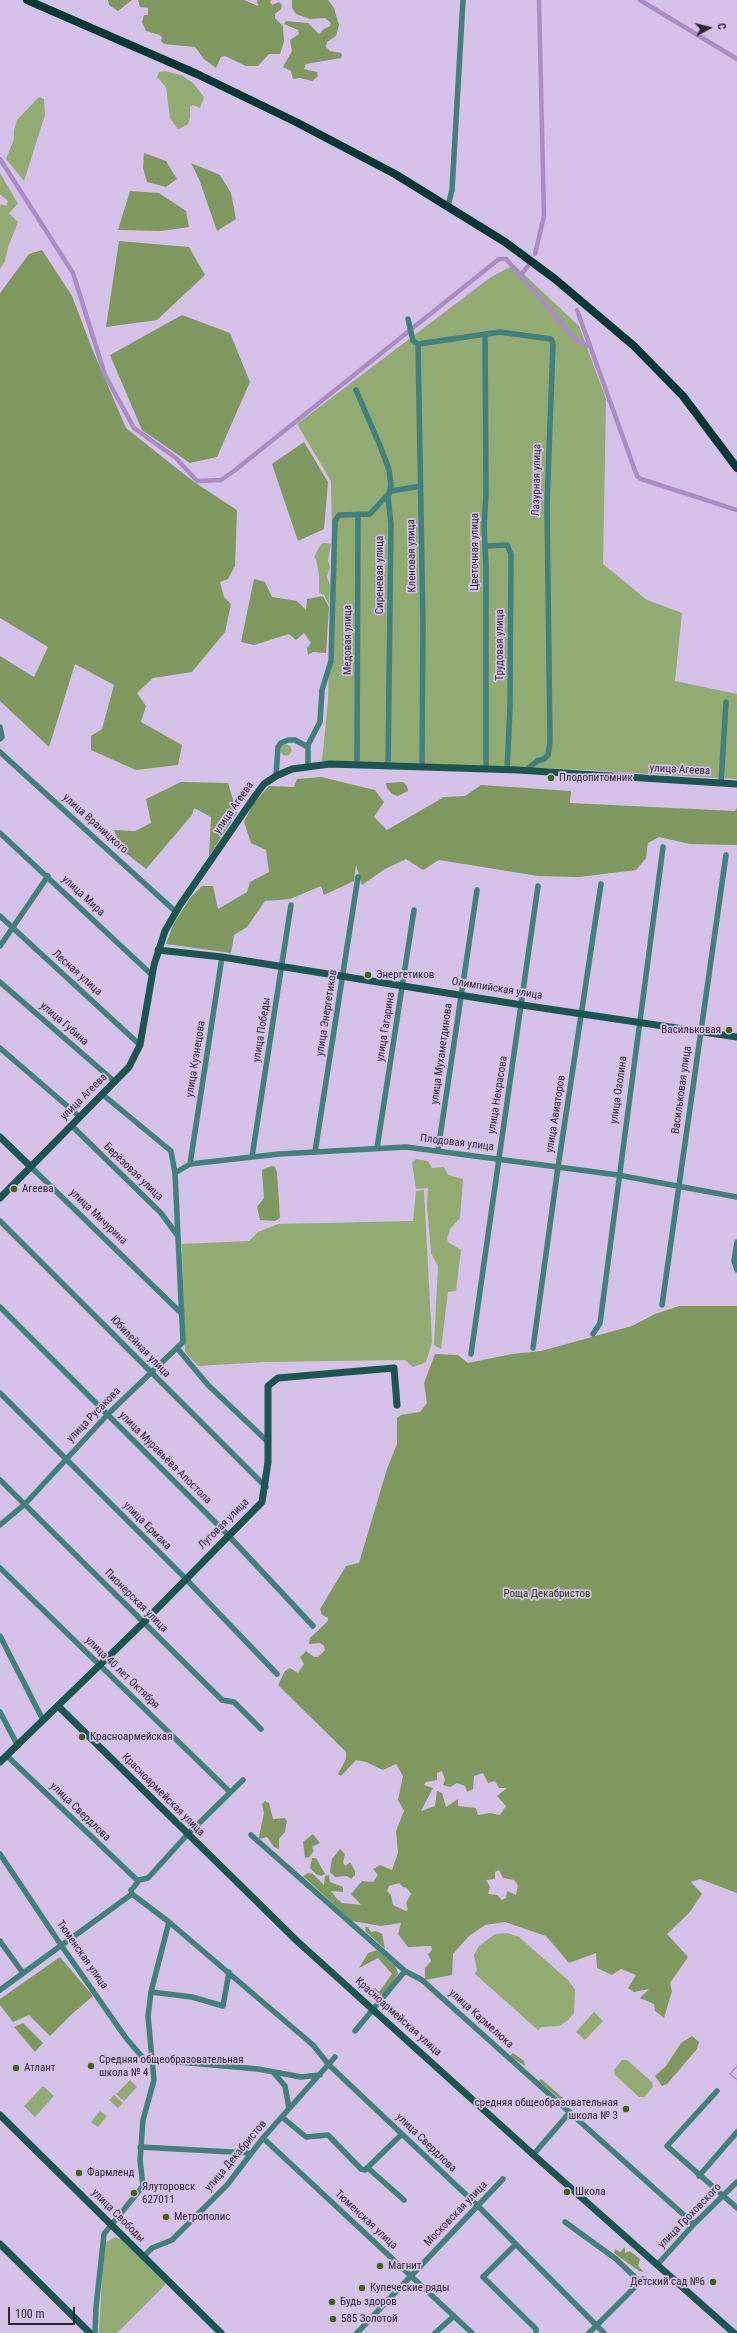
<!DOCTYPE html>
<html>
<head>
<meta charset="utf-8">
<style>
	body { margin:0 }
	#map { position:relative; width:737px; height:2333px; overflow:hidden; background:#d5c0e7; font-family:"Roboto Condensed",sans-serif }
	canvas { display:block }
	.north { position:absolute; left:689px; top:8px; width:40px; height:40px; -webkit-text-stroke:3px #d5c0e7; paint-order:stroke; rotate:83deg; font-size:11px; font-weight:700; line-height:16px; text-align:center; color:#2d2534 }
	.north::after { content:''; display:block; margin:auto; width:14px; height:18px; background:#2d2534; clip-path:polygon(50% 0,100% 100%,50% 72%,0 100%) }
	.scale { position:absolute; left:8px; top:2307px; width:67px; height:18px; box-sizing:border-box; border:2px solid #2d2534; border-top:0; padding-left:5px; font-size:12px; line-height:14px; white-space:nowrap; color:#2d2534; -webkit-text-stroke:3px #d5c0e7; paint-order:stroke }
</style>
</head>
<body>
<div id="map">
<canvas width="737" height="2333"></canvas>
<div class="north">С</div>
<div class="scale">100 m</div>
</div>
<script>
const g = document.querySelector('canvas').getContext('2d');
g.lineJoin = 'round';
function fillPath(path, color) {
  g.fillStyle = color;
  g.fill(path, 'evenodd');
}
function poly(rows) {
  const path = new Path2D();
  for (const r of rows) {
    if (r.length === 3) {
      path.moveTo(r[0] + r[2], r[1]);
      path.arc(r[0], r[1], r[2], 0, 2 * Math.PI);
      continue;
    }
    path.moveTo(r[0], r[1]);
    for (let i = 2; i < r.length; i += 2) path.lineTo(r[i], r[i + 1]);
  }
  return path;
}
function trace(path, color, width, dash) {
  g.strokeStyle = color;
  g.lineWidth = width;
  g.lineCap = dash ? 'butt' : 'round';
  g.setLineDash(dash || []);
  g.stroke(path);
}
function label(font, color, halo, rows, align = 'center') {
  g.font = font + ' "Roboto Condensed",sans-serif';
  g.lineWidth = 3.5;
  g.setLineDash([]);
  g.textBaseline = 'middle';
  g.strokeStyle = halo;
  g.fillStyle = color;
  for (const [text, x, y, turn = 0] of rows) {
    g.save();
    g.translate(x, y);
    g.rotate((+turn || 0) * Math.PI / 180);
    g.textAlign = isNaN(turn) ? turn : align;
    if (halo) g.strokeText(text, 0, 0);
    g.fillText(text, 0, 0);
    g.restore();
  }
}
fillPath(poly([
	[165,71,181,75,193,83,204,97,200,108,193,105,190,107,190,118,188,124,183,127,178,129,170,118,166,87,157,77,159,72],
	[39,97,44,99,45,115,24,181,6,159,14,139,14,130,17,120],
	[0,173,18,204,9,213,18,222,8,247,5,261,0,269,0,207,1,204,6,206,8,201,0,194],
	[514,265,579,326,606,399,603,564,647,600,682,613,675,681,737,694,737,779,566,769,322,761,328,701,332,533,331,481,297,424,491,277],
	[325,543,331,544,328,560,330,567,327,577,330,585,329,605,324,595,319,593,319,575,316,559,314,557,321,544],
	[286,750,5.5],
	[416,1159,428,1161,432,1168,444,1167,448,1175,463,1179,460,1218,450,1229,447,1238,448,1242,461,1250,456,1291,448,1292,441,1349,434,1345,438,1266,431,1253,427,1205,428,1188,416,1189,412,1163],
	[424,1190,432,1342,426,1362,413,1367,405,1360,265,1362,198,1366,185,1352,182,1244,249,1241,258,1232,278,1224,413,1221,416,1191],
	[507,1933,519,1937,568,1980,575,1990,574,2013,567,2021,559,2026,541,2027,538,2030,475,1974,477,1970,474,1955,479,1946,495,1934],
	[594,2012,603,2021,585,2040,576,2032],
	[622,2060,627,2060,652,2082,653,2087,644,2097,639,2097,615,2075,614,2070],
	[130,2080,137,2087,124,2101,116,2094],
	[43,2086,54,2096,35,2117,24,2106],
	[114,2095,123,2103,118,2108,109,2100],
	[100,2111,107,2116,98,2127,91,2122],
	[115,2237,122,2240,166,2284,117,2333,99,2333,103,2257,105,2243]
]), '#91ab73');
fillPath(poly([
	[108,0,132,0,118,11,109,5],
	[138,0,244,0,258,6,257,0,271,0,270,2,272,5,279,2,282,5,281,9,275,14,275,18,283,26,284,42,280,54,269,54,258,66,246,66,225,56,221,57,216,68,204,59,195,47,164,44,161,41,162,38,160,35,146,31,142,22,144,15,148,15,148,8,140,7],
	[292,0,328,0,334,8,339,25,336,36,327,42,326,47,330,51,341,53,342,55,341,58,306,64,304,69,317,72,318,76,312,81,300,78,293,79,291,71,283,67,292,51,290,40,299,34,298,30,284,24,286,21,308,23,319,34,324,29,330,26,331,23,325,18,310,19,296,14,292,8],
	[144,153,166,161,177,179,166,187,147,182,143,168],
	[191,163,220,175,231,193,236,219,217,231,199,179],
	[130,191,159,193,186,211,189,227,161,231,118,230],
	[119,241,189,247,205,275,157,320,106,327],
	[42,250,72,296,91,346,126,428,194,482,237,510,235,566,228,579,220,582,224,597,231,604,225,632,192,672,153,678,137,693,146,706,141,722,182,745,178,765,136,770,91,750,91,736,102,729,114,685,75,664,49,747,0,701,0,656,34,677,48,647,0,618,0,293,29,254],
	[182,315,230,333,250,382,217,457,190,463,142,430,110,355],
	[304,442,328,482,324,529,298,541,272,464],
	[254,579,265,582,272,597,297,601,306,610,307,599,323,596,329,607,326,653,313,652,308,655,307,648,311,643,304,633,296,640,289,634,254,645,241,642],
	[321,777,375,790,384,802,374,817,387,830,444,797,465,796,481,785,571,791,570,803,735,811,737,808,737,845,690,844,659,837,648,843,646,858,636,870,579,877,538,876,439,860,423,870,406,859,385,869,362,885,356,865,354,881,324,895,321,886,290,899,265,901,247,927,234,935,231,953,166,944,173,925,190,898,202,886,213,886,218,909,247,892,250,882,269,872,266,850,251,843,244,822,253,804,269,786,294,787,297,779],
	[181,782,228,783,237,813,209,856,211,817,194,808,192,815,146,869,122,850,114,830,135,831,151,823,146,799],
	[403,782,407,786,408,791,398,796,392,794,387,788,386,783],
	[272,1166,275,1167,277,1173,280,1218,275,1221,260,1220,257,1207,264,1198,262,1172,263,1169],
	[679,1306,737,1306,737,1893,700,1879,691,1882,702,1894,689,1913,667,1934,688,1957,670,1983,672,1991,664,2018,655,2011,654,2004,640,1998,649,1989,634,1992,628,1988,636,1975,621,1969,612,1975,597,1968,596,1953,569,1963,546,1936,505,1922,485,1925,469,1936,453,1954,452,1975,425,1980,425,1968,431,1961,428,1954,432,1950,431,1946,408,1947,398,1934,401,1923,381,1926,352,1921,303,1876,308,1873,313,1874,324,1885,325,1876,329,1875,330,1882,343,1887,343,1892,331,1891,337,1899,342,1903,361,1905,351,1894,362,1881,373,1882,378,1875,373,1869,380,1865,392,1870,398,1853,396,1831,404,1811,398,1800,403,1776,396,1764,383,1770,366,1762,356,1760,341,1776,338,1774,346,1759,346,1752,278,1685,285,1671,290,1668,298,1673,304,1664,300,1657,306,1651,314,1657,318,1657,325,1650,324,1646,320,1643,309,1644,310,1638,328,1621,328,1618,322,1615,320,1609,346,1566,359,1563,387,1469,397,1444,397,1418,401,1415,420,1412,427,1403,424,1383,435,1354,458,1355,468,1363,512,1354,541,1351,632,1326,655,1314],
	[442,1771,445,1780,443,1785,450,1787,457,1783,465,1786,467,1792,473,1789,474,1776,483,1773,488,1783,495,1781,499,1788,507,1788,497,1796,506,1806,500,1815,490,1813,478,1815,476,1808,458,1806,458,1799,446,1807,442,1793,437,1791,435,1806,421,1811,433,1788,424,1785,426,1782,437,1780,437,1773],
	[499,1870,503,1878,514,1880,518,1885,516,1895,507,1891,506,1898,502,1900,497,1895,488,1894,490,1887,486,1880,495,1879,495,1872],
	[399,1883,403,1887,407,1888,411,1894,406,1903,408,1910,406,1911,393,1905,391,1895,387,1891,389,1886],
	[265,1801,269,1803,273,1819,285,1818,287,1821,285,1832,279,1839,279,1849,274,1847,267,1837,259,1839,259,1837,264,1813,262,1804],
	[313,1834,320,1843,312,1847,314,1851,309,1857,305,1858,303,1842],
	[340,1849,345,1854,343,1863,346,1866,350,1862,355,1871,355,1875,351,1879,347,1876,335,1877,330,1872,332,1859],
	[312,1858,316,1858,325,1874,321,1876,316,1874,310,1868],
	[365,1927,368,1927,371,1932,376,1931,382,1934,385,1949,366,1932],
	[377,1950,396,1967,398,1974,386,1992,372,1999,368,1995,368,1990,375,1988,379,1992,392,1974,378,1958,359,1968,368,1953],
	[60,1957,93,1996,72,2014,50,2036,29,2015,13,2022,0,2005,0,1999],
	[23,2023,43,2043,35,2052,14,2027],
	[692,2036,699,2042,697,2049,667,2084,662,2086,655,2076,666,2066,681,2043],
	[513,2053,524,2061,525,2066,510,2056],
	[541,2079,563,2098,561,2100,539,2081],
	[625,2247,625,2253,630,2251,640,2259,638,2266,644,2272,639,2271,614,2253,615,2249,620,2252]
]), '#7e985f');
trace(poly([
	[737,2066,730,2074,737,2080]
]), '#aa8cc3', 1.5);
trace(poly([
	[640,0,737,59],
	[0,159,73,273,105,375,134,428,176,458,197,481,221,480,234,471,499,259,506,259,576,340,589,346],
	[535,254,544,216,539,0],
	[520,276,528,266],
	[577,310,637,476,641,479,737,510]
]), '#aa8cc3', 4.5);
trace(poly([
	[448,206,452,190,463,0],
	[408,319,413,341,418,344,500,332,551,339,553,344,547,505,550,742,548,755,544,759,537,761,525,771],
	[485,335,486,494,484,527,486,565,486,769],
	[418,344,423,623,422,767],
	[356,390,381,448,389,470,391,485,388,498,391,524,388,766],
	[485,546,507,545,511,554,510,708,507,770],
	[0,727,2,737,0,739],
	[0,752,176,912],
	[357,765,358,515],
	[308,766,308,745,320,722,322,690,331,661,335,521,339,515,370,514,391,491,421,486],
	[276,776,278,747,281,743,288,740,295,740,308,747],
	[721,783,726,702],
	[0,833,152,975],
	[0,916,140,1045],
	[0,946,48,876],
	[0,982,115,1082],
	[0,1048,80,1117],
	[71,1125,161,1213,178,1236],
	[377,1148,414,910],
	[438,1150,477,890],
	[315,1152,358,877],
	[252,1157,291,905],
	[190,1164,222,957],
	[30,1166,181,1313],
	[175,1173,190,1164,279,1154,406,1147,618,1175,737,1197],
	[0,1221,266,1487],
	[737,1242,734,1261,737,1270],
	[662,1305,726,855],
	[0,1307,228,1535,313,1626],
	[593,1334,600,1323,663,847],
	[177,1348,208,1385,268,1442],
	[533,1348,558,1167,601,884],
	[471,1354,538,886],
	[0,1393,185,1578,277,1674],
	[0,1480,222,1700,234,1702,261,1729],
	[0,1525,25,1504,108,1414,183,1342,175,1173,171,1151,102,1094],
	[0,1568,230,1792],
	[0,1636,43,1720],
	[0,1712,18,1746],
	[7,1756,136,1879,139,1880],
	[251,1835,405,1971,422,1980,694,2224],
	[0,1854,61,1945,126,2038,144,2059,258,2069,301,2077,320,2075],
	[134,1887,139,1880,148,1878,187,1835,243,1780],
	[132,1894,169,1922,313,2045,329,2065,478,2206,604,2333],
	[0,1941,23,1973],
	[0,1990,132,1894,131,1890],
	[151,1992,192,1997,223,2006,229,1972],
	[355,2031,405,1971],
	[274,2073,285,2086,289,2108],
	[717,2091,667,2146,737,2208],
	[282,2117,306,2137,328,2135,361,2169,365,2170,402,2134],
	[263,2138,472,2333],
	[140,2147,251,2153],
	[533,2155,570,2112],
	[369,2169,404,2200],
	[699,2176,737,2132],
	[565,2222,616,2259,640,2282],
	[516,2244,483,2277,536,2329,536,2333],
	[143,2257,152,2248,172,2240,227,2185,263,2138,335,2057],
	[657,2265,694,2224,737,2182],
	[95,2333,96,2307,104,2234,143,2186,140,2160,143,2120,154,2080,148,2016,151,1992,169,1922],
	[357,2333,503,2179],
	[435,2333,454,2316],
	[589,2333,643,2279]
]), '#41807c', 5.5);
trace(poly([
	[158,950,222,957,522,1005,737,1037],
	[0,1137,30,1166],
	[0,1198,129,1067,140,1045,154,965,165,931,180,905,255,796,264,784,276,776,292,769,330,764,518,770,737,784],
	[58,1706,297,1941,537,2158,734,2333],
	[0,1762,143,1623,262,1502,268,1462,268,1386,278,1378,394,1368,397,1405],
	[0,2115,221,2333],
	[0,2244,90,2333]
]), '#1c5652', 7);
trace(poly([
	[27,0,197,74,296,122,395,174,505,242,555,279,634,346,683,396,737,468]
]), '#073835', 8);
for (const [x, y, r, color] of [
	[551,778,4,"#456317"],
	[368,975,4,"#456317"],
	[729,1030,4,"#456317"],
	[14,1189,4,"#456317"],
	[82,1737,4,"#456317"],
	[91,2066,4,"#456317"],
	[16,2068,4,"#456317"],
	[626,2109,4,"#456317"],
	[79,2173,4,"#456317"],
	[567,2192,4,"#456317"],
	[134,2193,4,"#456317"],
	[166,2217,4,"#456317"],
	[380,2266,4,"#456317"],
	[713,2282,4,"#456317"],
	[362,2288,4,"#456317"],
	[332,2302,4,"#456317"],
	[333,2319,4,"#456317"]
]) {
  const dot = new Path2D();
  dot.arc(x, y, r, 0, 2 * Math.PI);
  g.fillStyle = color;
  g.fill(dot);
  trace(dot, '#d5c0e7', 1.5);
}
label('11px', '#2d2534', '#d5c0e7', [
	["Лазурная улица",537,480,-89],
	["Цветочная улица",475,552,-90],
	["Кленовая улица",412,556,-91],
	["Сиреневая улица",380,575,-90],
	["Медовая улица",348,640,-90],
	["Трудовая улица",500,645,-90],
	["улица Агеева",680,770,3],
	["улица Агеева",234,808,-55],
	["улица Враницкого",95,824,42],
	["улица Мира",83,896,43],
	["Лесная улица",77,973,42],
	["Олимпийская улица",497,989,9],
	["улица Энергетиков",327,1013,-81],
	["улица Губина",64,1024,41],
	["улица Гагарина",386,1027,-81],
	["улица Победы",262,1030,-81],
	["улица Мухаметдинова",442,1054,-82],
	["улица Кузнецова",196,1059,-81],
	["улица Озолина",619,1090,-82],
	["Васильковая улица",682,1090,-82],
	["улица Некрасова",498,1095,-81],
	["улица Агеева",84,1097,-45],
	["улица Авиаторов",556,1114,-81],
	["Плодовая улица",457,1143,7],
	["Берёзовая улица",133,1172,44],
	["улица Мичурина",98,1217,44],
	["Юбилейная улица",140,1347,46],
	["улица Русакова",94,1415,-46],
	["улица Муравьёва-Апостола",165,1458,45],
	["Луговая улица",224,1524,-45],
	["улица Ермака",147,1526,45],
	["Пионерская улица",136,1601,45],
	["улица 40 лет Октября",122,1673,44],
	["Красноармейская улица",163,1795,45],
	["улица Свердлова",80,1812,44],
	["Тюменская улица",82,1955,55],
	["Красноармейская улица",398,2017,42],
	["улица Кармелюка",481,2019,42],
	["улица Свердлова",426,2143,44],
	["улица Декабристов",236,2156,-50],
	["Московская улица",456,2214,-46],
	["улица Свободы",118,2216,45],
	["улица Гроховского",690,2216,-46],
	["Тюменская улица",366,2220,43]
]);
label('11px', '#2d2534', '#d5c0e7', [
	["Плодопитомник",559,778],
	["Энергетиков",376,975],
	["Васильковая",721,1030,"right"],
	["Агеева",22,1189],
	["Красноармейская",90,1737],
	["Средняя общеобразовательная",99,2060],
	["школа № 4",99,2073],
	["Атлант",24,2068],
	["средняя общеобразовательная",618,2103,"right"],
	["школа № 3",618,2116,"right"],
	["Фармленд",87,2173],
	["Ялуторовск",142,2187],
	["627011",142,2200],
	["Школа",575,2192],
	["Метрополис",174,2217],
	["Магнит",388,2266],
	["Детский сад №6",705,2282,"right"],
	["Купеческие ряды",370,2288],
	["Будь здоров",340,2302],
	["585 Золотой",341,2319]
], 'left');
label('11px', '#28390f', '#d5c0e7', [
	["Роща Декабристов",547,1594]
]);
</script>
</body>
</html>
